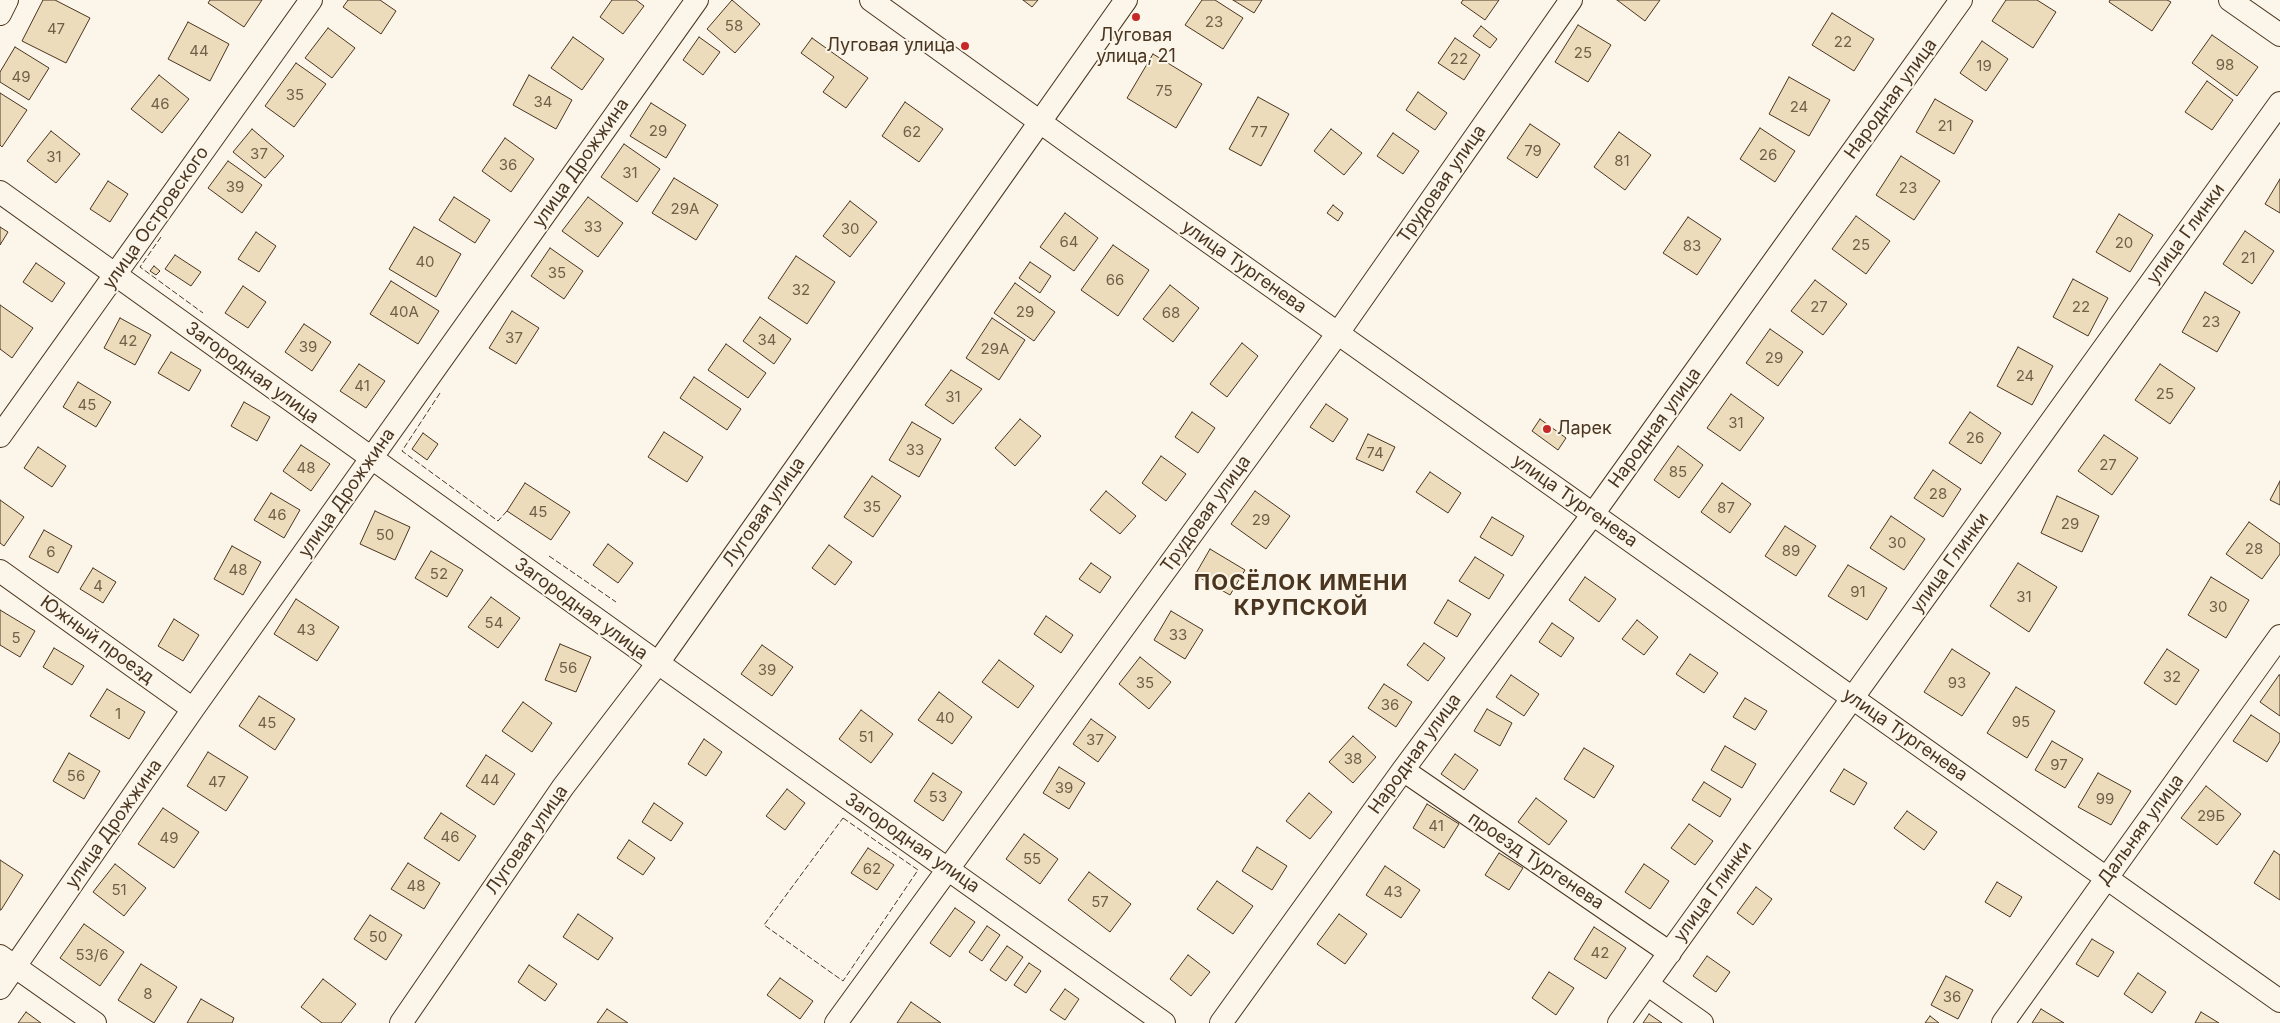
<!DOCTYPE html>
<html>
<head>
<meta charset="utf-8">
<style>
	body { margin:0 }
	canvas { display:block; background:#fbf6e9 }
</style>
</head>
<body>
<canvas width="2280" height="1023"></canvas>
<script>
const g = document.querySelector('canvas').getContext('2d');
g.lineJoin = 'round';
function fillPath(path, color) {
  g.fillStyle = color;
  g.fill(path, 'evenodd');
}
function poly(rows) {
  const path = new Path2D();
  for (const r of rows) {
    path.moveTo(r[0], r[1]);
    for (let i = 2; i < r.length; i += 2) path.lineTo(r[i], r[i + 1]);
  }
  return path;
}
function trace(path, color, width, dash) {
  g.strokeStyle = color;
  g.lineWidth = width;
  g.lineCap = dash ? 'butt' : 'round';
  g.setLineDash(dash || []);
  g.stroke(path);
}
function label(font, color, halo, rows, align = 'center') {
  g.font = font + ' Inter,sans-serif';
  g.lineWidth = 4;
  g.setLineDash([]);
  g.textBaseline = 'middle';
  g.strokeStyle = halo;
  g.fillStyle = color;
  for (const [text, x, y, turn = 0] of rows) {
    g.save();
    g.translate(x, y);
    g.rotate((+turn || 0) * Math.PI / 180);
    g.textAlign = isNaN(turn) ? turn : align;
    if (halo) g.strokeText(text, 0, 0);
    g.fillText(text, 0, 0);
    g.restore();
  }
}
const building = poly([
	[43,0,55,0,90,18,66,63,22,41,43,0],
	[210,0,262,0,244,27,208,3,210,0],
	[348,0,380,0,396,11,381,34,343,7,348,0],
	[612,0,636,0,644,6,623,34,600,17,612,0],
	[732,0,760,24,735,53,707,29,732,0],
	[1023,0,1038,0,1032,7,1023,0],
	[1202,0,1215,0,1243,18,1223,49,1185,25,1202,0],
	[1233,0,1262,0,1254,13,1233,0],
	[1463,0,1499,0,1485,20,1461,3,1463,0],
	[1617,0,1660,0,1645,21,1617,0],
	[2006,0,2037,0,2056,12,2033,48,1992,21,2006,0],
	[2110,0,2167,0,2171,2,2152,31,2109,2,2110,0],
	[1832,13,1874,39,1854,71,1812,45,1832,13],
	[188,22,229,44,210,81,168,59,188,22],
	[1578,25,1611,45,1588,82,1555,62,1578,25],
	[1481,26,1497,39,1490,48,1473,36,1481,26],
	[328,28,355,48,332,78,305,58,328,28],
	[2212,35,2258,67,2237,96,2192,63,2212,35],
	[573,37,604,59,582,90,551,68,573,37],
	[699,37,720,52,703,75,683,60,699,37],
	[812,38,868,78,846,108,823,92,834,77,801,53,812,38],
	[1455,38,1480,55,1464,80,1438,63,1455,38],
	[1982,41,2008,59,1986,91,1960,73,1982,41],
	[15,47,49,68,29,100,0,82,0,72,15,47],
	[1153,54,1202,84,1176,128,1127,98,1153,54],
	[296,63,326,84,294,127,265,106,296,63],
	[159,75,189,99,162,133,131,109,159,75],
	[529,75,572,100,556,129,513,105,529,75],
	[1789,77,1830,100,1809,136,1769,114,1789,77],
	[2207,81,2233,100,2212,130,2185,112,2207,81],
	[1418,92,1447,113,1435,130,1406,110,1418,92],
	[0,93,27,110,2,147,0,145,0,93],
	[1258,97,1289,114,1261,166,1229,149,1258,97],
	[1935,99,1973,121,1954,154,1916,132,1935,99],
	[905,102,943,129,919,162,882,136,905,102],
	[651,103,686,125,666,158,630,136,651,103],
	[1530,124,1560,144,1537,178,1507,158,1530,124],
	[1760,128,1795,151,1775,182,1740,159,1760,128],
	[252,129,284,156,265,178,233,152,252,129],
	[1331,129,1362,153,1344,175,1314,151,1331,129],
	[51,131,80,154,56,183,27,161,51,131],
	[1619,132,1651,155,1625,190,1594,167,1619,132],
	[1393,133,1419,151,1403,174,1377,156,1393,133],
	[505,138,534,159,511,192,482,171,505,138],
	[624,144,660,169,637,202,601,177,624,144],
	[1901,156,1940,181,1914,220,1876,195,1901,156],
	[228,161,262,185,242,213,208,188,228,161],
	[674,178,718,205,696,240,652,213,674,178],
	[2280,179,2280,213,2265,204,2280,179],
	[108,181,128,194,110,222,90,209,108,181],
	[454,197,490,220,475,243,439,220,454,197],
	[588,197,623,223,598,257,562,231,588,197],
	[850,201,877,222,850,257,823,236,850,201],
	[1333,205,1343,213,1338,221,1327,213,1333,205],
	[1065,213,1098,238,1074,271,1040,247,1065,213],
	[2119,214,2153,235,2130,272,2096,252,2119,214],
	[1856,216,1890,241,1866,274,1832,249,1856,216],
	[1688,217,1721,239,1697,275,1663,253,1688,217],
	[0,227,8,232,0,245,0,227],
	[414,227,461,254,436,297,389,269,414,227],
	[2245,231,2274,251,2252,284,2223,264,2245,231],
	[256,232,276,246,259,272,238,259,256,232],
	[1113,245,1149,270,1118,316,1081,290,1113,245],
	[550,248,583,271,564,299,531,276,550,248],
	[175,255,201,272,191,286,165,269,175,255],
	[796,256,835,282,807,324,768,298,796,256],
	[1030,262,1051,276,1040,293,1019,278,1030,262],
	[36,263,65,283,52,302,23,282,36,263],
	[154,266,160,271,156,275,150,271,154,266],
	[2073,279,2108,298,2088,336,2053,317,2073,279],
	[1815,280,1847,304,1823,335,1791,311,1815,280],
	[391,281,439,311,418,344,370,314,391,281],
	[1015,283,1055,312,1034,341,994,313,1015,283],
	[1170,285,1199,308,1173,342,1143,319,1170,285],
	[243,286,266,302,248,328,225,313,243,286],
	[2205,292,2240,312,2217,352,2182,332,2205,292],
	[0,305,33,328,12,358,0,349,0,305],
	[512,311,539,328,516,364,489,348,512,311],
	[760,317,791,339,774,364,743,341,760,317],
	[120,318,151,335,135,365,104,348,120,318],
	[992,318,1025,340,999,380,966,358,992,318],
	[304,324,331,342,312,371,285,352,304,324],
	[1770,329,1803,352,1778,386,1746,363,1770,329],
	[1242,343,1258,356,1227,397,1210,384,1242,343],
	[726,344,766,373,748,398,708,370,726,344],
	[2018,347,2053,366,2032,405,1997,386,2018,347],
	[171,352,201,370,189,391,158,373,171,352],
	[359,364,385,381,366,408,340,391,359,364],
	[2160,364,2195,388,2170,424,2135,400,2160,364],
	[951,370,982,389,953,424,925,405,951,370],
	[694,377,741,409,727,430,680,398,694,377],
	[78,382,111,402,96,427,63,407,78,382],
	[1731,394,1764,418,1740,451,1707,428,1731,394],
	[244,402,270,417,257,441,231,426,244,402],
	[1326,404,1348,419,1333,442,1310,427,1326,404],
	[1192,412,1215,428,1198,453,1175,437,1192,412],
	[1970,412,2001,433,1981,464,1949,443,1970,412],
	[1020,419,1041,436,1015,466,995,448,1020,419],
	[1540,419,1566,438,1558,450,1532,431,1540,419],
	[912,422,941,439,919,477,889,460,912,422],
	[664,432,703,457,687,482,648,457,664,432],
	[423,433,438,444,427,460,412,449,423,433],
	[1368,434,1395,447,1383,471,1356,459,1368,434],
	[2104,435,2138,458,2112,495,2078,471,2104,435],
	[301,445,330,464,311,491,283,471,301,445],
	[1678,446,1703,465,1679,498,1654,480,1678,446],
	[38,447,66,466,52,487,24,468,38,447],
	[1161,456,1186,474,1166,501,1142,483,1161,456],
	[1933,470,1961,489,1943,517,1914,498,1933,470],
	[1430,472,1461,493,1448,513,1416,492,1430,472],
	[872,476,901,496,873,537,844,517,872,476],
	[2280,481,2280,505,2270,500,2280,481],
	[525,483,570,512,551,540,507,511,525,483],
	[1722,483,1751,504,1730,533,1701,512,1722,483],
	[1106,491,1136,516,1120,534,1090,510,1106,491],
	[1255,491,1290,516,1266,549,1231,524,1255,491],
	[271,493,300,510,284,538,254,520,271,493],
	[2057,496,2099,516,2082,552,2041,533,2057,496],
	[0,500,24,517,4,546,0,543,0,500],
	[375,511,410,527,395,560,360,544,375,511],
	[1891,516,1925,539,1904,570,1870,548,1891,516],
	[1492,517,1524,536,1512,556,1480,537,1492,517],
	[2249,522,2280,544,2280,554,2262,579,2226,554,2249,522],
	[1785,526,1816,546,1796,576,1765,556,1785,526],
	[44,530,72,546,58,573,29,557,44,530],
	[608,544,633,563,618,583,593,565,608,544],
	[829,545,852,562,835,585,812,568,829,545],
	[232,546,261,562,243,595,214,579,232,546],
	[1210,549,1245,570,1230,595,1195,575,1210,549],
	[431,551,463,570,447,597,415,578,431,551],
	[1475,557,1504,575,1489,599,1459,581,1475,557],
	[1091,563,1111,577,1100,593,1079,579,1091,563],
	[2018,563,2057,587,2029,632,1990,606,2018,563],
	[1848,565,1887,588,1867,620,1828,596,1848,565],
	[93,568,116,582,103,603,80,589,93,568],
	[1585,577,1616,599,1599,622,1569,600,1585,577],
	[2211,577,2249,600,2226,638,2188,615,2211,577],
	[491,597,520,618,498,648,468,627,491,597],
	[296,599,339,627,317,661,274,634,296,599],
	[1448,600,1471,614,1457,637,1434,623,1448,600],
	[0,610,35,631,20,657,0,645,0,610],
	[1171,611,1203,630,1185,659,1154,640,1171,611],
	[1046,616,1073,635,1061,653,1034,634,1046,616],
	[174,619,199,635,183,661,158,646,174,619],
	[1637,620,1658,637,1644,655,1622,639,1637,620],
	[1552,623,1574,638,1561,657,1539,642,1552,623],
	[1424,643,1445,658,1428,681,1407,665,1424,643],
	[560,644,591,657,576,692,545,680,560,644],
	[762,645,793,667,772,696,741,674,762,645],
	[54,648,84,666,72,685,43,667,54,648],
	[1952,649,1990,673,1962,716,1924,692,1952,649],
	[2167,649,2199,670,2176,705,2144,683,2167,649],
	[1690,654,1718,673,1704,693,1676,674,1690,654],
	[1140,657,1171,682,1149,709,1119,684,1140,657],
	[999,660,1034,686,1018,708,982,682,999,660],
	[1511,675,1539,694,1524,716,1496,697,1511,675],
	[2279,675,2280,675,2280,716,2260,702,2279,675],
	[1384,684,1412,702,1396,727,1368,708,1384,684],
	[2016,687,2055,711,2027,758,1987,733,2016,687],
	[107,689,145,712,129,739,90,716,107,689],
	[939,692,972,717,952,744,918,720,939,692],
	[259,696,295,719,275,750,239,726,259,696],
	[1745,698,1767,711,1755,730,1733,717,1745,698],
	[523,702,552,723,532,752,502,731,523,702],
	[1487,709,1512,723,1500,746,1474,731,1487,709],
	[861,710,893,734,871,763,839,739,861,710],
	[2251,715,2280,734,2280,741,2267,762,2233,741,2251,715],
	[1091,719,1116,737,1098,762,1073,744,1091,719],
	[1353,736,1376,757,1353,783,1329,762,1353,736],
	[704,739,722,752,706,776,688,764,704,739],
	[2052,741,2083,759,2065,788,2035,770,2052,741],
	[1725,746,1756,764,1742,788,1711,770,1725,746],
	[1584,748,1614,766,1594,798,1564,779,1584,748],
	[208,752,248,777,226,811,187,786,208,752],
	[69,753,100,771,84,799,53,781,69,753],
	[1455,754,1478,770,1464,790,1441,774,1455,754],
	[486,755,515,774,494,805,466,786,486,755],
	[1059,767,1085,783,1069,809,1043,793,1059,767],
	[1844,769,1867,783,1854,805,1830,791,1844,769],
	[933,773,962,792,943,821,914,801,933,773],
	[2098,773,2131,791,2111,825,2078,807,2098,773],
	[1704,782,1731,799,1720,817,1692,800,1704,782],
	[2206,786,2241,814,2217,845,2181,818,2206,786],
	[787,789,805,803,785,830,766,816,787,789],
	[1309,793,1332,812,1310,839,1286,821,1309,793],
	[1536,798,1567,821,1549,845,1518,822,1536,798],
	[654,803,683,823,671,841,642,822,654,803],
	[1427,804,1459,824,1444,848,1413,828,1427,804],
	[163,808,199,832,174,868,138,844,163,808],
	[1907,811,1937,832,1924,850,1894,828,1907,811],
	[441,813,476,836,459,861,424,838,441,813],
	[1689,824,1713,841,1695,865,1671,848,1689,824],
	[1024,834,1058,859,1040,884,1006,859,1024,834],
	[629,840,655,858,643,875,617,858,629,840],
	[1257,847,1287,866,1272,890,1242,871,1257,847],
	[868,848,894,865,877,890,851,873,868,848],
	[2274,851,2280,855,2280,900,2254,883,2274,851],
	[1499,853,1523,868,1509,890,1485,875,1499,853],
	[0,860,23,875,1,910,0,910,0,860],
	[408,863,440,883,424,909,391,889,408,863],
	[115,864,146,888,124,916,93,892,115,864],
	[1644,864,1669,881,1650,909,1625,892,1644,864],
	[1385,866,1420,890,1401,918,1366,895,1385,866],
	[1089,872,1131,904,1110,932,1068,900,1089,872],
	[1217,881,1253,906,1233,934,1197,909,1217,881],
	[1997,882,2022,897,2010,917,1985,902,1997,882],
	[1756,887,1772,899,1753,925,1737,913,1756,887],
	[955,908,975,922,950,957,930,943,955,908],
	[578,914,613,938,598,960,563,937,578,914],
	[1339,914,1367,934,1345,964,1317,944,1339,914],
	[370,915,402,935,386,960,354,939,370,915],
	[84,924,124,952,100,986,60,958,84,924],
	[987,926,1000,935,982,961,969,952,987,926],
	[1594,927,1626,948,1606,979,1574,959,1594,927],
	[2092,939,2114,952,2098,977,2076,964,2092,939],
	[1007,946,1023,957,1006,981,990,970,1007,946],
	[1188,955,1210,972,1191,996,1170,979,1188,955],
	[1707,956,1730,972,1716,992,1693,976,1707,956],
	[1029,963,1041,971,1026,993,1014,985,1029,963],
	[141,964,177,987,154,1023,118,1000,141,964],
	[529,965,557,984,545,1001,518,982,529,965],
	[1549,972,1574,988,1556,1015,1532,998,1549,972],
	[2138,973,2166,992,2152,1013,2124,994,2138,973],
	[1946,976,1973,990,1958,1019,1931,1005,1946,976],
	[780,978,813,1001,800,1019,767,995,780,978],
	[323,979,356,1004,341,1023,322,1023,301,1007,323,979],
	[1065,989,1079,999,1065,1020,1050,1010,1065,989],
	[201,999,234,1018,232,1023,187,1023,201,999],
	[911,1002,941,1023,897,1023,911,1002],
	[607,1009,628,1023,597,1023,607,1009],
	[2041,1009,2064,1023,2032,1023,2041,1009],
	[26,1012,41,1023,18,1023,26,1012],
	[2201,1012,2219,1023,2195,1023,2201,1012],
	[1649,1014,1662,1023,1643,1023,1649,1014],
	[1930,1016,1939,1023,1925,1023,1930,1016]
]);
fillPath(building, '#ecdcbc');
trace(building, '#4a3520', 1);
const minor = poly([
	[871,0,1072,145,2280,1001],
	[2230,0,2280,35],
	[0,14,7,0],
	[0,192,658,663,1164,1023],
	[0,436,311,0],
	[0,571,193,709],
	[1403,770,1670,953],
	[0,956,95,1023],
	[1647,984,1702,1023],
	[0,988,193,709,697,0],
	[401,1023,563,787,658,663,1126,0],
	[836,1023,1338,333,1571,0],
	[1221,1023,1403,770,1593,514,1961,0],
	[1619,1023,2280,103],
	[2003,1023,2280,636]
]);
trace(minor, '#4a3520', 24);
trace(minor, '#fbf6e9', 22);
trace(poly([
	[161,237,140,267,203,313],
	[440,393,402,451,498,521,507,511],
	[549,556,616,602],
	[843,818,918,870,843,981,764,925,843,818]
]), '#4a3520', 1, [6, 2.5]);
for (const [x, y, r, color] of [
	[1136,17,5,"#c62828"],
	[965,46,5,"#c62828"],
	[1547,429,5,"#c62828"]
]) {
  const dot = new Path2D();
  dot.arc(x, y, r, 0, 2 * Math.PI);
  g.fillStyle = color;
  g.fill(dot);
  trace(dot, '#fbf6e9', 2);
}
label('15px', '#725f47', null, [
	["23",1214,22],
	["58",734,26],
	["47",56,29],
	["22",1843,42],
	["44",199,51],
	["25",1583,53],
	["22",1459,59],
	["98",2225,65],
	["19",1984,66],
	["49",21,77],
	["75",1164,91],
	["35",295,95],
	["34",543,102],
	["46",160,104],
	["24",1799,107],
	["21",1945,126],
	["29",658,131],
	["62",912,132],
	["77",1259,132],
	["79",1533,151],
	["37",259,154],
	["26",1768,155],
	["31",54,157],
	["81",1622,161],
	["36",508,165],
	["31",630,173],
	["39",235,187],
	["23",1908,188],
	["29А",685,209],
	["33",593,227],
	["30",850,229],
	["64",1069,242],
	["20",2124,243],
	["25",1861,245],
	["83",1692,246],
	["21",2248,258],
	["40",425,262],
	["35",557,273],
	["66",1115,280],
	["32",801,290],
	["27",1819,307],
	["22",2081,307],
	["40А",404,312],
	["29",1025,312],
	["68",1171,313],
	["23",2211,322],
	["37",514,338],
	["34",767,340],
	["42",128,341],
	["39",308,347],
	["29А",995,349],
	["29",1774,358],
	["24",2025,376],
	["41",362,386],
	["25",2165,394],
	["31",953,397],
	["45",87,405],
	["31",1736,423],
	["26",1975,438],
	["33",915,450],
	["74",1375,453],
	["27",2108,465],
	["48",306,468],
	["85",1678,472],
	["28",1938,494],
	["35",872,507],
	["87",1726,508],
	["45",538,512],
	["46",277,515],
	["29",1261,520],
	["29",2070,524],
	["50",385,535],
	["30",1897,543],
	["28",2254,549],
	["89",1791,551],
	["6",51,552],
	["48",238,570],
	["52",439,574],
	["4",98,586],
	["91",1858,592],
	["31",2024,597],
	["30",2218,607],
	["54",494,623],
	["43",306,630],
	["33",1178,635],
	["5",16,638],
	["56",568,668],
	["39",767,670],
	["32",2172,677],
	["35",1145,683],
	["93",1957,683],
	["36",1390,705],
	["1",118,714],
	["40",945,718],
	["95",2021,722],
	["45",267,723],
	["51",866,737],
	["37",1095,740],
	["38",1353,759],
	["97",2059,765],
	["56",76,776],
	["44",490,780],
	["47",217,782],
	["39",1064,788],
	["53",938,797],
	["99",2105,799],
	["29Б",2211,816],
	["41",1436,826],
	["46",450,837],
	["49",169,838],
	["55",1032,859],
	["62",872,869],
	["48",416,886],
	["51",119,890],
	["43",1393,892],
	["57",1100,902],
	["50",378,937],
	["42",1600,953],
	["53/6",92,955],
	["8",148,994],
	["36",1952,997]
]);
label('18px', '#4a3520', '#fbf6e9', [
	["Луговая",1136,36],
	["улица, 21",1136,57],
	["Луговая улица",955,46,"right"],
	["Ларек",1557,429,"left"]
]);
label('18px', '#4a3520', '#fbf6e9', [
	["Народная улица",1891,99,-54],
	["улица Дрожжина",581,163,-55],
	["Трудовая улица",1442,184,-55],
	["улица Островского",156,218,-55],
	["улица Глинки",2186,234,-54],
	["улица Тургенева",1244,267,35],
	["Загородная улица",252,373,36],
	["Народная улица",1655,428,-54],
	["улица Дрожжина",347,493,-55],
	["улица Тургенева",1575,501,35],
	["Луговая улица",764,512,-55],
	["Трудовая улица",1206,514,-54],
	["улица Глинки",1950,563,-54],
	["Загородная улица",581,609,36],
	["Южный проезд",97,640,36],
	["улица Тургенева",1905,735,35],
	["Народная улица",1415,754,-54],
	["улица Дрожжина",114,824,-55],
	["Дальняя улица",2141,830,-54],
	["Луговая улица",527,840,-55],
	["Загородная улица",912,843,35],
	["проезд Тургенева",1536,861,34],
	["улица Глинки",1713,892,-54]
]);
g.letterSpacing = '1px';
label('bold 22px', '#4a3520', '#fbf6e9', [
	["ПОСЁЛОК ИМЕНИ",1301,583],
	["КРУПСКОЙ",1301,608]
]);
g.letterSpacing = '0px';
</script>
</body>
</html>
